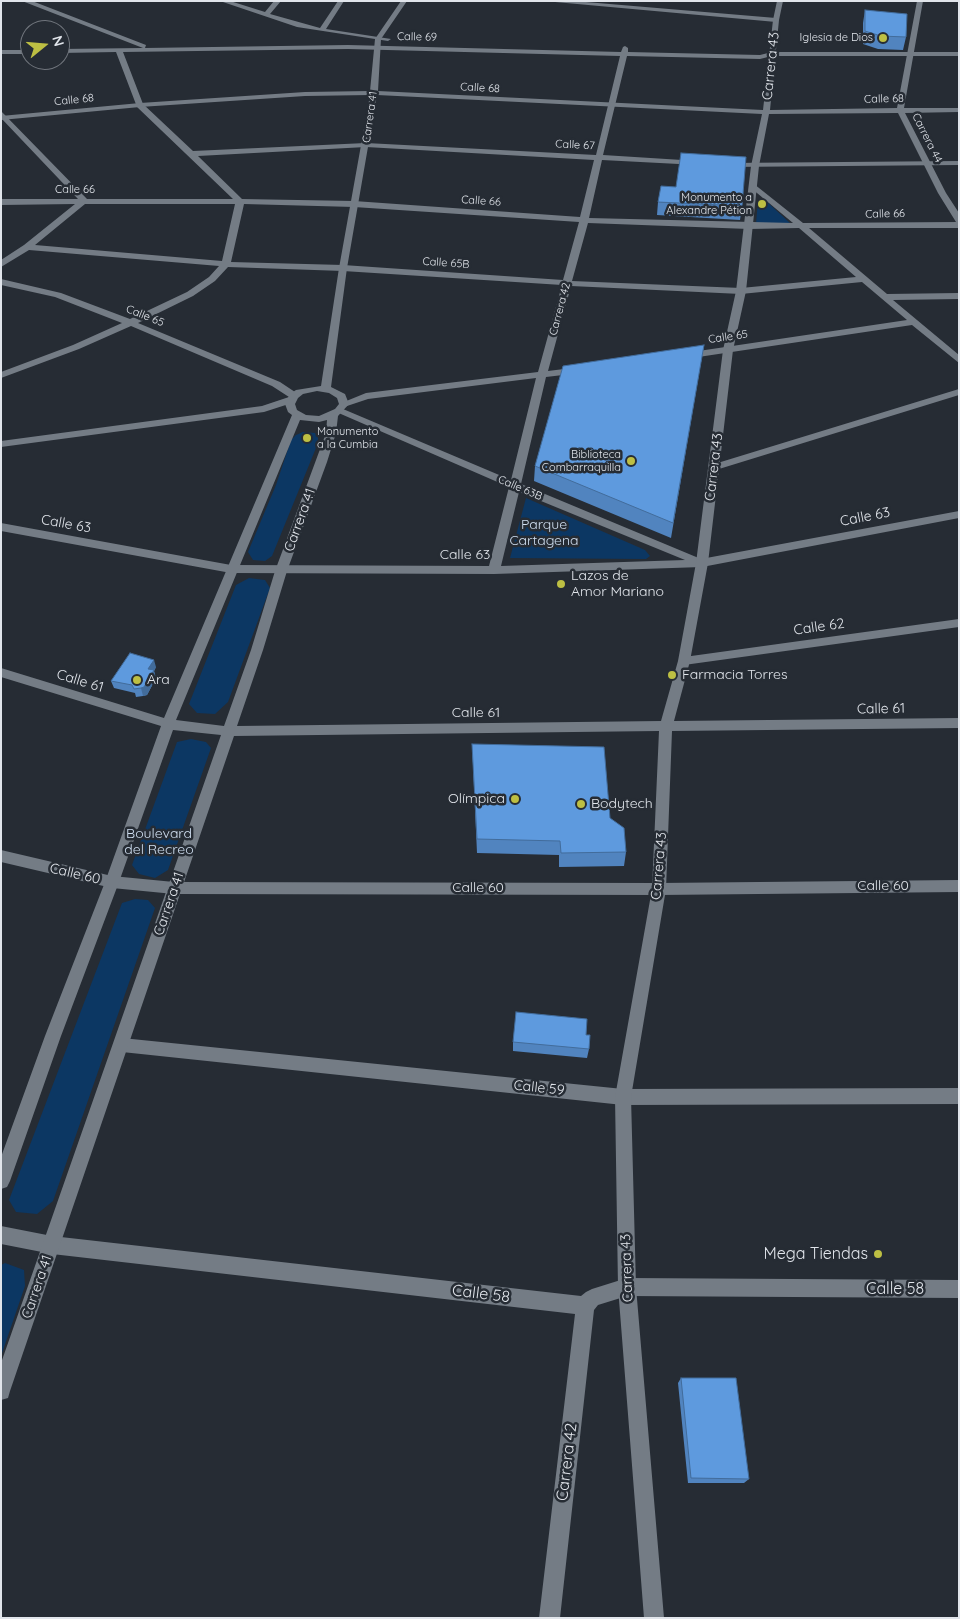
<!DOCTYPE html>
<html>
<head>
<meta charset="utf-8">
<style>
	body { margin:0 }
	#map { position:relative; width:960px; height:1619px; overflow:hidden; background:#262c34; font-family:Quicksand,sans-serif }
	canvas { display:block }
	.frame { position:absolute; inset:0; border:2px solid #e1e5eb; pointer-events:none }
	.north { position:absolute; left:20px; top:20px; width:50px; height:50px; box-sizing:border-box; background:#262c34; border:1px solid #71767d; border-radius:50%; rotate:73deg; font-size:14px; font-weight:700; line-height:20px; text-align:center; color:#e1e5eb }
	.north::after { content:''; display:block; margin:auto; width:18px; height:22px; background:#bdbf43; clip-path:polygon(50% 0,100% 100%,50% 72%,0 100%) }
</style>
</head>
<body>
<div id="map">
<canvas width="960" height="1619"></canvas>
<div class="frame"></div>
<div class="north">N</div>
</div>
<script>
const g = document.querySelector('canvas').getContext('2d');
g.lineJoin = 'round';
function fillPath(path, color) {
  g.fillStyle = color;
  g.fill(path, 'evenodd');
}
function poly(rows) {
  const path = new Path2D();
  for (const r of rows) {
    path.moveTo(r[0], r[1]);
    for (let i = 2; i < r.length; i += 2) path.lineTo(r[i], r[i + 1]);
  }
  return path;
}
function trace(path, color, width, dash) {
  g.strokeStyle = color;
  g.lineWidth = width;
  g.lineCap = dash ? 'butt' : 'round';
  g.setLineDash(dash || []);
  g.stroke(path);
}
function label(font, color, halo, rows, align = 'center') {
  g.font = font + ' Quicksand,sans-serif';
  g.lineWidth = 5;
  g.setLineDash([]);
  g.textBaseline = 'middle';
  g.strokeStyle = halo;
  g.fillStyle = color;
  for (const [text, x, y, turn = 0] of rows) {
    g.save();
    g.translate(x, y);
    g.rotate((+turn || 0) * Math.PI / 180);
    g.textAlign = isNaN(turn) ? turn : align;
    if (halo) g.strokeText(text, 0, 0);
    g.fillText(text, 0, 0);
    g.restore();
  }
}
fillPath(poly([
	[758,200,765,200,791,224,756,224],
	[303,432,315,433,318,436,318,443,272,556,265,561,253,560,248,552,276,485,291,440,296,435],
	[526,498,645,550,650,556,646,559,510,558],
	[249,578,265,580,270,588,228,702,215,714,197,713,189,704,236,585],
	[191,739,206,742,211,748,168,870,155,878,139,874,132,865,177,742],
	[135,899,148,900,155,908,53,1201,37,1214,16,1212,9,1200,122,903],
	[5,1263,24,1270,25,1286,1,1356,1,1265]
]), '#0c3763');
fillPath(poly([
	[22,1,32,1,146,45,145,48,348,45,621,52,623,47,625,46,628,48,628,52,760,55,772,52,959,52,959,56,772,56,760,59,627,56,603,155,698,161,702,163,698,165,602,160,589,218,793,223,751,188,751,184,754,184,803,223,959,222,959,228,809,228,887,294,959,293,959,299,893,300,959,355,959,363,912,325,685,359,680,356,685,353,907,320,862,282,741,294,571,286,548,371,580,367,585,370,580,373,546,377,521,484,701,559,959,511,959,518,702,567,494,574,231,573,1,531,1,523,231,565,489,566,509,487,334,411,335,409,343,409,511,480,536,378,368,399,344,407,339,404,366,393,538,372,562,285,343,271,228,267,215,281,193,296,138,323,280,382,298,394,299,396,295,399,295,402,264,412,1,447,1,441,262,406,289,397,272,386,131,326,79,349,1,378,1,372,73,345,122,323,55,297,1,285,1,279,61,293,130,319,187,292,209,277,219,266,29,250,1,267,1,260,24,245,75,204,1,205,1,199,78,199,1,118,1,111,87,199,233,199,137,107,116,52,60,53,60,49,143,48,22,1],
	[348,49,620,56,596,155,366,143,193,151,143,104,123,52,348,49],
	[366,147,594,160,580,217,354,201,242,199,198,156,366,147],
	[85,204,235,204,222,261,35,245,85,204],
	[244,204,354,207,579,222,563,280,343,265,231,262,244,204],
	[588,223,749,229,799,228,856,277,741,288,572,281,588,223],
	[519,492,685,560,501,566,519,492],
	[220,1,230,1,265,12,274,1,281,1,270,14,320,28,338,1,344,1,326,29,391,39,388,41,297,27,220,1],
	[544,1,574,1,776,18,779,20,776,22,544,1],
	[1,50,30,50,30,54,1,54,1,50],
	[959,161,959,165,727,167,723,165,727,163,959,161],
	[959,389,959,395,719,469,711,469,710,467,711,465,959,389],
	[959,619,959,627,684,665,678,661,684,657,959,619],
	[1,850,112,876,174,882,659,883,959,880,959,892,659,895,174,894,112,888,1,862,1,850],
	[122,1038,623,1089,959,1088,959,1104,623,1105,122,1052,116,1050,114,1045,116,1040,122,1038],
	[1,1226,52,1236,581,1296,586,1292,592,1289,627,1278,959,1280,959,1298,627,1296,598,1305,594,1310,560,1618,539,1618,575,1314,52,1254,1,1244,1,1226]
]), '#747c85');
fillPath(poly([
	[401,1,407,1,381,39,378,91,763,110,773,20,777,1,783,1,779,20,770,110,897,108,917,1,923,1,904,108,959,108,959,112,905,113,946,193,959,213,959,222,956,222,938,193,898,113,769,114,759,166,746,291,733,350,708,563,690,661,674,721,959,718,959,728,672,731,666,889,631,1097,636,1287,664,1618,644,1618,618,1287,615,1097,652,889,659,731,234,736,10,1391,8,1398,1,1400,1,1363,221,735,173,730,119,882,61,1036,10,1181,7,1187,1,1189,1,1157,45,1036,105,882,161,726,1,677,1,668,164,718,292,415,288,412,285,404,290,394,296,390,321,386,339,268,370,95,305,96,140,107,1,120,1,116,140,103,305,92,370,91,375,39,401,1],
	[377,95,762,114,751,166,736,291,723,350,696,563,678,661,661,721,237,726,263,650,287,571,327,462,336,433,338,416,349,404,345,394,331,387,347,268,377,95],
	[317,391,329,393,337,398,339,404,335,409,319,416,306,415,297,410,295,404,298,398,303,394,317,391],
	[300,420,319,422,327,420,326,433,275,571,251,650,224,726,176,720,300,420]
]), '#747c85');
fillPath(poly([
	[865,10,906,37,903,50,878,49,863,44,863,23],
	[658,202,742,206,740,220,657,215],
	[704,345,671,538,534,481,535,466],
	[156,667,154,671,156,678,147,695,143,696,136,697,135,693,114,688,111,681],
	[472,744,610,818,626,852,624,866,559,867,559,855,477,853],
	[586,1035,589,1049,587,1058,513,1051,513,1042],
	[681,1378,749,1479,744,1483,688,1483,678,1383]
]), '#5184bf');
fillPath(poly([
	[154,660,156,667,154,671,156,678,147,695,143,696,141,688,148,669]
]), '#426c9b');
const building = poly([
	[865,10,907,14,906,37,881,36,865,31,865,10],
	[681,153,746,157,742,206,658,202,661,186,676,187,681,153],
	[704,345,673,523,535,466,563,366,704,345],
	[130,653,154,660,148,669,154,670,144,687,141,688,134,689,132,685,111,681,130,653],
	[472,744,604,747,610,818,624,828,626,852,561,853,560,841,477,839,472,744],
	[516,1012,587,1019,586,1035,590,1035,589,1049,513,1042,516,1012],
	[681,1378,736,1378,749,1479,691,1478,681,1378]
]);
fillPath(building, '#5e9ade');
trace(building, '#426c9b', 1);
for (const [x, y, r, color] of [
	[883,38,5,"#bdbf43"],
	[762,204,5,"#bdbf43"],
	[307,438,5,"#bdbf43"],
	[631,461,5,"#bdbf43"],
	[561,584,5,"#bdbf43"],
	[672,675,5,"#bdbf43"],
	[137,680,5,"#bdbf43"],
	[515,799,5,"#bdbf43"],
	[581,804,5,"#bdbf43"],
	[878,1254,5,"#bdbf43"]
]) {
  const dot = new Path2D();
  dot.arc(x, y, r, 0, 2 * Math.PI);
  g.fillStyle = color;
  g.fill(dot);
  trace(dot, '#262c34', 2);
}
label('11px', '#e1e5eb', '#262c34', [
	["Calle 69",417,37,1],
	["Calle 68",480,88,3],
	["Calle 68",884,99,-1],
	["Calle 68",74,100,-6],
	["Carrera 41",370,117,-82],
	["Carrera 44",927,138,63],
	["Calle 67",575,145,3],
	["Calle 66",75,190],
	["Calle 66",481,201,4],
	["Calle 66",885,214,-1],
	["Calle 65B",446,263,4],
	["Carrera 42",560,309,-75],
	["Calle 65",145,316,22],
	["Calle 65",728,337,-8],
	["Calle 63B",520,488,23]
]);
label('11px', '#e1e5eb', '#262c34', [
	["Iglesia de Dios",873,38],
	["Monumento a",752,198],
	["Alexandre Pétion",752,211],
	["Monumento",317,432,"left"],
	["a la Cumbia",317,445,"left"],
	["Biblioteca",621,455],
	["Combarraquilla",621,468]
], 'right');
label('14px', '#e1e5eb', '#262c34', [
	["Carrera 43",771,66,-84],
	["Carrera 43",714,467,-83],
	["Calle 63",865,517,-11],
	["Carrera 41",300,520,-70],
	["Calle 63",66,524,10],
	["Calle 63",465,555],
	["Calle 62",819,627,-8],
	["Calle 61",80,681,17],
	["Calle 61",881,709,-1],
	["Calle 61",476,713],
	["Carrera 43",659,866,-85],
	["Calle 60",75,874,13],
	["Calle 60",883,886],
	["Calle 60",478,888],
	["Carrera 41",169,904,-71],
	["Calle 59",539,1088,6],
	["Carrera 43",627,1268,-92],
	["Carrera 41",37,1287,-71]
]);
label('14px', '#d0dff1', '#262c34', [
	["Parque",544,525],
	["Cartagena",544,541],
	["Boulevard",159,834],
	["del Recreo",159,850]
]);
label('14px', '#e1e5eb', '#262c34', [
	["Lazos de",571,576],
	["Amor Mariano",571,592],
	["Farmacia Torres",682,675],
	["Ara",147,680],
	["Olímpica",505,799,"right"],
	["Bodytech",591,804]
], 'left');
label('16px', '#e1e5eb', '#262c34', [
	["Mega Tiendas",868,1254]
], 'right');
label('16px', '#e1e5eb', '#262c34', [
	["Calle 58",895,1289],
	["Calle 58",481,1294,7],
	["Carrera 42",567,1462,-83]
]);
</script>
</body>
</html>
